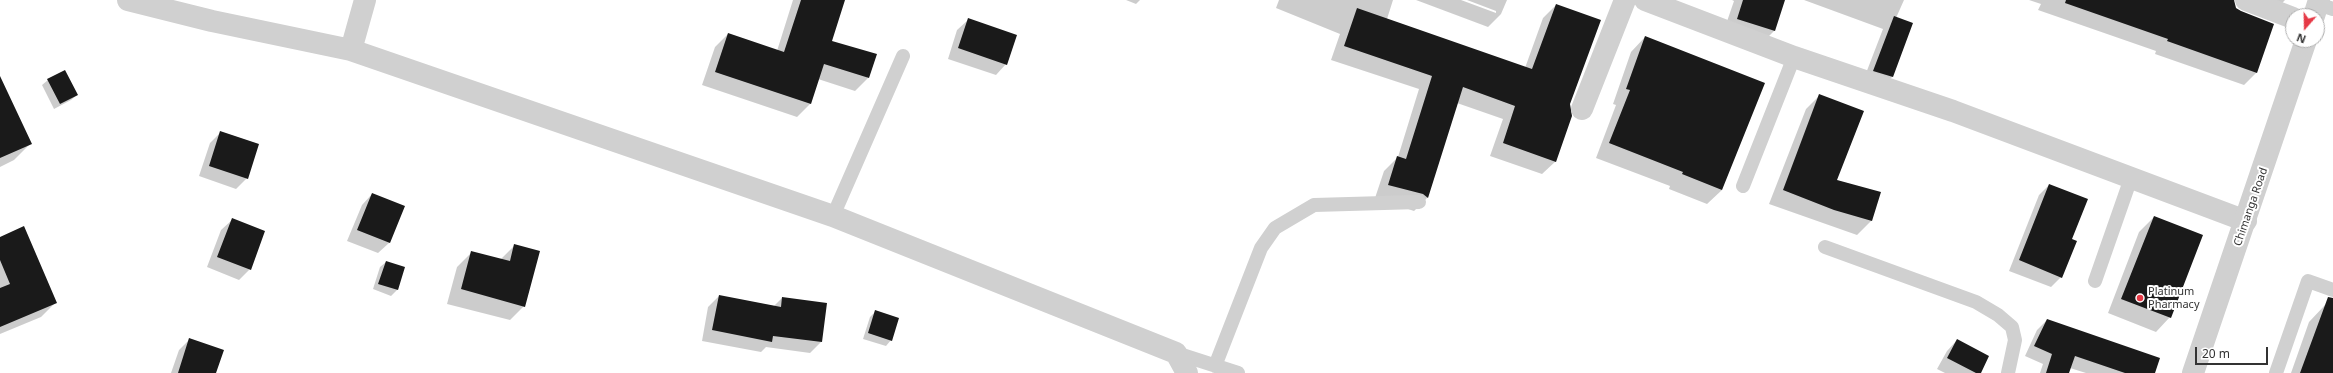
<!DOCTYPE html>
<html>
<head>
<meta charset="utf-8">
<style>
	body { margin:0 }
	#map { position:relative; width:2333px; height:373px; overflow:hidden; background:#fff; font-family:"Noto Sans",sans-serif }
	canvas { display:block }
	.north { position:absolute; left:2285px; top:8px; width:40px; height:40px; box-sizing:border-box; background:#fff; border:1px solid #adadad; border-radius:50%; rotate:200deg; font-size:11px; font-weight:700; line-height:16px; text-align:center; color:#333 }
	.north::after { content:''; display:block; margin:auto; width:14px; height:18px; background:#e63946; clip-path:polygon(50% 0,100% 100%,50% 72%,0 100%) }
	.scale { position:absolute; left:2195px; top:347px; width:73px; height:18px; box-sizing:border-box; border:2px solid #333; border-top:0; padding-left:5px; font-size:12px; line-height:14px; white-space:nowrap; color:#333; -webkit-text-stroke:3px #fff; paint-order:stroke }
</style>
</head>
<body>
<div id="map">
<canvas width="2333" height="373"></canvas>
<div class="north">N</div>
<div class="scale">20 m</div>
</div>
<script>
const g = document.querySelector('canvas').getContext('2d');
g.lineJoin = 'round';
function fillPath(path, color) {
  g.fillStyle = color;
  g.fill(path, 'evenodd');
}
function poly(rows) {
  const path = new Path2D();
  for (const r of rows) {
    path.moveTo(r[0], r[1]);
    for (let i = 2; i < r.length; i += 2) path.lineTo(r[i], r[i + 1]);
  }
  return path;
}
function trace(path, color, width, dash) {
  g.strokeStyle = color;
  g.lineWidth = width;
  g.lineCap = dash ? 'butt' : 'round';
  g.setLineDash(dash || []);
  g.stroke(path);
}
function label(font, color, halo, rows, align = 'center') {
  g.font = font + ' "Noto Sans",sans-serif';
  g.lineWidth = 4;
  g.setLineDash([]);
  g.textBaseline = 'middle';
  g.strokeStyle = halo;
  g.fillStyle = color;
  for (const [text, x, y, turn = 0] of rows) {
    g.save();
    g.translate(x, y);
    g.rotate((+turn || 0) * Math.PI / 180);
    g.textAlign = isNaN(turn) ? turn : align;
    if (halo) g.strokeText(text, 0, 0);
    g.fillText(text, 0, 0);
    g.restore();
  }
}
fillPath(poly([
	[793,0,844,0,831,41,868,78,855,91,818,79,810,104,797,117,702,85,715,47,728,34,777,51],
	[1126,0,1140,0,1136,4],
	[1279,0,1393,0,1387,19,1525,68,1543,18,1556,5,1569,104,1556,161,1542,174,1490,156,1503,119,1457,103,1427,198,1414,211,1375,198,1384,171,1398,157,1419,89,1331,60,1340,34,1276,8],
	[1416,0,1461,0,1496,13,1496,11,1467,0,1507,0,1501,14,1488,27],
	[1732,0,1784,0,1774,31,1760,45,1723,33,1734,1],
	[1804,0,1904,0,1896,18,1912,24,1892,77,1881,88,1863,81,1883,29],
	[2029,0,2285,0,2272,14,2233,0,2236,9,2273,25,2256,73,2244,85,2155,54,2156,51,2038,10,2041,4],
	[968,20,1006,64,996,75,948,59,957,30],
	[1645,37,1722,190,1707,204,1669,189,1670,186,1596,158,1616,105,1613,104,1631,52],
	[0,79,31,143,14,160,0,167],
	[48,80,77,95,71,100,54,109,42,85],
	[1819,96,1836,180,1879,193,1871,221,1857,235,1769,204,1806,109],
	[221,132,247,178,236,189,199,176,210,143],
	[2049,185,2071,240,2061,277,2051,287,2009,271,2039,195],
	[372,194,404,207,389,243,378,253,347,241,362,205],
	[2154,217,2170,317,2156,332,2108,313,2139,232],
	[232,220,250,269,239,280,207,267,221,230],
	[0,238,56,302,41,317,0,334],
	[515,245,524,306,510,320,447,304,457,267,472,252,500,260],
	[386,262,404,268,397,290,391,296,373,289,380,267],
	[719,296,774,306,782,298,821,342,810,353,766,347,761,352,702,341,708,307],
	[2333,298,2333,373,2291,373,2309,322,2325,305,2330,307],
	[876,311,891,340,886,346,863,339,870,317],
	[2047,320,2154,373,2086,373,2070,368,2068,373,2040,373,2043,364,2025,356,2037,330],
	[190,339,215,373,171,373,179,350],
	[1957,340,1979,373,1945,373,1937,369,1947,351]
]), '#0003');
fillPath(poly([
	[801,0,845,0,832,41,877,54,869,78,824,64,811,104,715,72,728,33,784,52],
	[1743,0,1785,0,1775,31,1737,19],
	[2066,0,2234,0,2236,8,2241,11,2274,24,2257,73,2167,41,2168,39,2065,3],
	[1556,4,1601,20,1570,104,1572,116,1556,162,1503,143,1515,106,1463,87,1428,198,1423,194,1388,185,1397,156,1406,159,1432,76,1344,46,1357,8,1532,69],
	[1894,16,1913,23,1893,77,1873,71],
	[968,18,1017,35,1007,65,958,48],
	[1645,36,1765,83,1722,190,1682,174,1683,172,1609,143,1630,90,1626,89],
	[65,70,78,95,60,104,47,79],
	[0,76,32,144,0,158],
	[1819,94,1864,111,1837,180,1881,192,1872,221,1834,210,1783,190],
	[220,131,259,144,248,179,209,166],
	[2049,184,2088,199,2072,239,2077,241,2062,278,2019,260],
	[372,193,405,206,390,243,357,230],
	[2154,216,2203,235,2171,318,2121,299],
	[232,218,265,231,251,270,217,257],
	[24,226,57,303,0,327,0,288,10,284,0,260,0,237],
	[514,244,540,251,525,307,461,289,471,251,510,261],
	[386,261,405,267,398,290,378,284],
	[719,295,781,307,782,297,827,303,822,342,773,336,772,342,712,330],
	[2328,297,2333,298,2333,373,2300,373],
	[875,310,899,318,892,341,868,333],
	[2047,319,2160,358,2155,373,2125,373,2075,356,2069,373,2046,373,2052,354,2034,346],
	[189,338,224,350,216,373,178,373],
	[1957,339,1989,356,1981,373,1976,373,1947,358]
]), '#1a1a1a');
trace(poly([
	[2318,4,2333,9],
	[1743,186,1794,57],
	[833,216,903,56],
	[1825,247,1976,302,1998,315,2012,327,2015,340,2008,373],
	[2095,281,2131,178],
	[1176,353,1238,373],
	[1215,366,1261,248,1275,228,1314,205,1419,202],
	[2276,373,2308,281,2333,290]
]), '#d0d0d0', 14);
trace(poly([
	[128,0,212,21,351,50],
	[365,0,351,50,833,216,1176,353,1187,373],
	[1645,0,1794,57,1953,111,2246,221],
	[2246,0,2293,18],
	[1582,109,1625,0]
]), '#d0d0d0', 22);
trace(poly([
	[2314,16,2319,0],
	[2193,373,2306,40]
]), '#d0d0d0', 22);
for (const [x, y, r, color] of [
	[2140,298,4,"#e63946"]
]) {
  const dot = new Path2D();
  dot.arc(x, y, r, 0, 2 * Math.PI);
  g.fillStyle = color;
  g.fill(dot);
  trace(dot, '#fff', 1.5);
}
label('11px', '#333', '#fff', [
	["Chimanga Road",2251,207,-71]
]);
label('11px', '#333', '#fff', [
	["Platinum",2148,292],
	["Pharmacy",2148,305]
], 'left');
</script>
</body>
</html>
